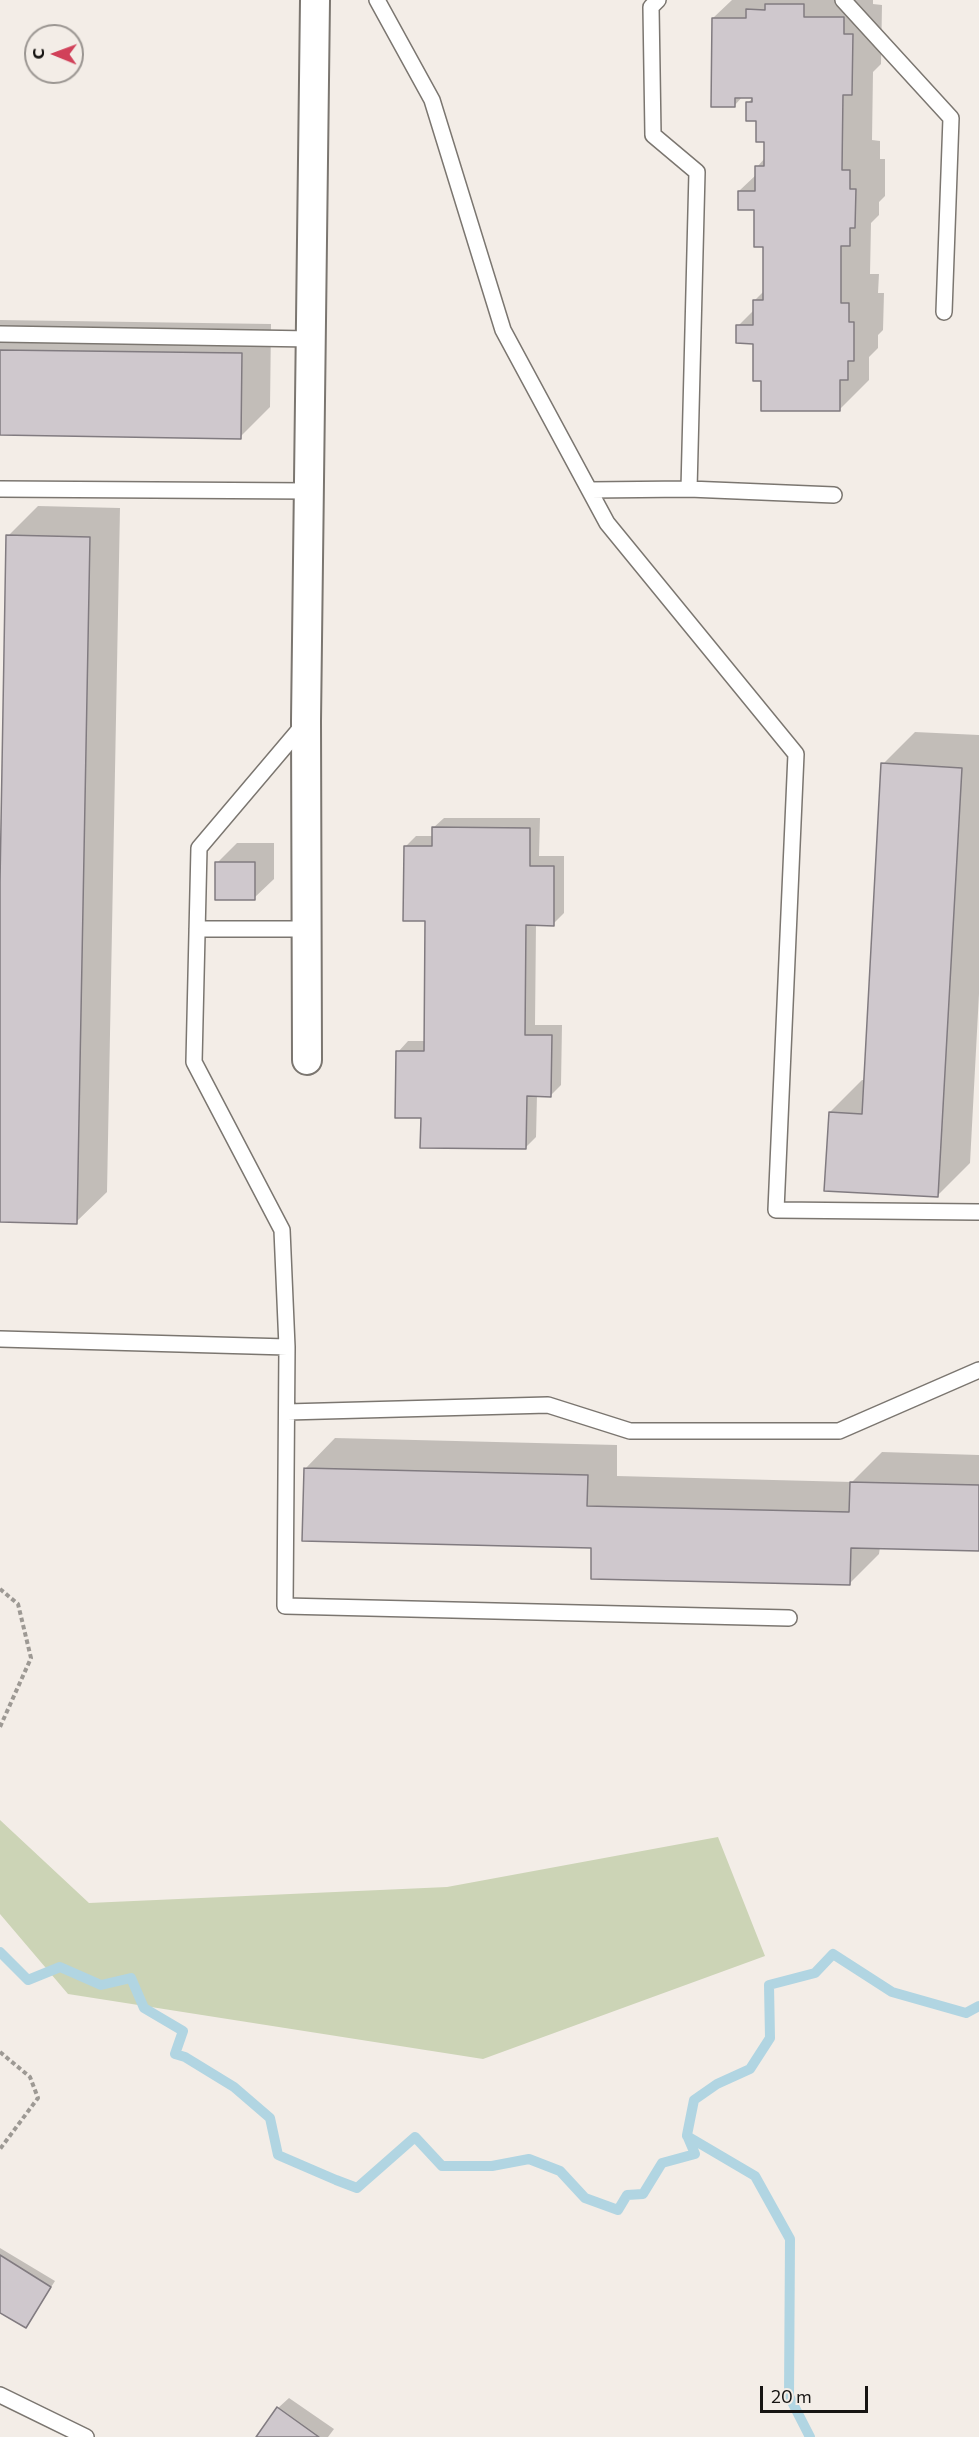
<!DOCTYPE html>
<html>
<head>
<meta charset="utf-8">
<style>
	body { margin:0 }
	#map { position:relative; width:979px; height:2437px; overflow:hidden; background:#f3ede7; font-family:Commissioner,sans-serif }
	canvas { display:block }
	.north { position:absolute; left:24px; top:24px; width:60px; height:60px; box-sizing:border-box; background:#f3ede7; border:2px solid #9b9692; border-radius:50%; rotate:271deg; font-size:16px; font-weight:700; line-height:24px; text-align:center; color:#161412 }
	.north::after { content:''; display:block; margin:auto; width:21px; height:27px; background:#d14159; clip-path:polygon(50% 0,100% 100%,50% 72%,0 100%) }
	.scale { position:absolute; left:760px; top:2386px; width:108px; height:27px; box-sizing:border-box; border:3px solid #161412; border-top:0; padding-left:8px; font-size:18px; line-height:21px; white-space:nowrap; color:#161412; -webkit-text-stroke:4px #f3ede7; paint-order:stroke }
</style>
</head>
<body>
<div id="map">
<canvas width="979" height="2437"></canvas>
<div class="north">С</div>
<div class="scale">20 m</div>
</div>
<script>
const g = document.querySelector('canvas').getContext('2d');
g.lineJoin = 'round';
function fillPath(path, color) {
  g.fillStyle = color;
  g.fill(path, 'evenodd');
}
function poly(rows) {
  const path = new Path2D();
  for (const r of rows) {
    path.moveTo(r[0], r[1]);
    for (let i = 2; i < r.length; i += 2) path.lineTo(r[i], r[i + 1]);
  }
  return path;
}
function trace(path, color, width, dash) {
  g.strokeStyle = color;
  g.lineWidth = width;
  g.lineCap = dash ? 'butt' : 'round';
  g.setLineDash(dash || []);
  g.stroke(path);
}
fillPath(poly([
	[0,1820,89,1903,447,1887,718,1837,765,1956,483,2059,68,1994,0,1914]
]), '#ccd4b6');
fillPath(poly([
	[732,0,873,0,873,4,882,5,881,64,873,72,872,140,880,141,880,159,885,159,885,196,879,202,879,215,871,223,870,274,879,274,878,293,884,293,883,330,878,335,878,348,869,357,869,380,839,410,763,379,754,342,738,326,755,309,755,300,764,291,764,246,756,209,739,191,757,174,757,167,765,158,766,140,748,103,754,96,743,96,735,105,713,18],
	[0,320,271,324,270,407,240,437,0,434],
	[38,506,120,508,107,1192,76,1222,0,1220,0,964,8,536],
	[915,732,979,735,979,994,970,1163,937,1196,830,1112,862,1080,865,1080,883,764],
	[444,818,540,818,539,856,564,856,564,913,553,924,536,924,535,1025,562,1025,561,1085,551,1095,537,1095,536,1137,526,1147,422,1116,398,1052,408,1041,425,1041,426,920,405,847,416,836,433,836,433,828],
	[237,843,274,843,274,879,254,898,217,863],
	[335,1438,617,1445,617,1476,852,1482,882,1452,979,1455,979,1550,880,1547,879,1554,849,1584,593,1546,305,1469],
	[0,2248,55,2281,26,2326,0,2311],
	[289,2398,334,2429,328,2437,258,2437,278,2408]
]), '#0003');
trace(poly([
	[0,1952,28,1980,60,1967,101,1985,131,1978,144,2008,183,2031,175,2054,185,2057,234,2087,270,2118,278,2155,336,2180,357,2188,415,2137,442,2166,492,2166,529,2159,560,2171,585,2198,618,2210,627,2195,643,2194,662,2163,695,2154,687,2135,694,2100,717,2084,750,2069,770,2038,769,1985,815,1973,833,1954,892,1992,966,2013,979,2006],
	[687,2136,755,2176,790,2239,789,2396,810,2437]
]), '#b1d5e2', 10);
const building = poly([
	[765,4,804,4,804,17,844,17,844,34,853,34,852,95,843,95,842,170,850,170,850,189,856,189,855,228,850,228,850,246,841,246,841,303,849,303,849,322,854,322,854,361,848,361,848,380,840,380,840,411,761,411,761,381,753,381,753,344,736,343,736,325,753,325,753,300,763,300,763,247,754,247,754,210,738,210,738,191,755,191,755,166,764,166,764,142,756,142,756,121,746,121,746,102,752,102,752,98,735,98,735,107,711,107,712,18,746,18,746,9,765,10,765,4],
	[0,350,242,353,241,439,0,435,0,350],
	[6,535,90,537,77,1224,0,1222,0,882,6,535],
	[881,763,962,768,938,1197,824,1191,829,1112,862,1114,881,763],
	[432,827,530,828,530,866,554,866,554,926,526,925,525,1035,552,1035,551,1097,527,1096,526,1149,420,1148,421,1118,395,1118,396,1051,424,1051,425,921,403,921,404,846,432,846,432,827],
	[215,862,255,862,255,900,215,900,215,862],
	[304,1468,588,1475,587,1506,849,1512,850,1482,979,1485,979,1551,851,1548,850,1585,591,1579,591,1548,302,1541,304,1468],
	[0,2255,51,2287,26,2328,0,2313,0,2255],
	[277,2407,319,2437,256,2437,277,2407]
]);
fillPath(building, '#cfc8cd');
trace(building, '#817b80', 1.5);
const service = poly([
	[377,0,432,100,503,330,607,523,796,754,776,1210,978,1212],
	[658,0,651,7,653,135,697,172,689,489],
	[843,0,951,118,944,312],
	[0,334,312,339],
	[0,489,308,491],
	[590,490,689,489,834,495],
	[304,724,199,848,194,1062,282,1230,287,1347,285,1606,789,1618],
	[197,929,306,929],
	[0,1339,287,1347],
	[287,1412,548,1405,630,1431,839,1431,979,1370],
	[0,2395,86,2437]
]);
const minor = poly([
	[307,1060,306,721,315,0]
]);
trace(service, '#7b7670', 18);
trace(minor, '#7b7670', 32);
trace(poly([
	[0,1589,18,1604,31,1658,0,1727],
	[0,2052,30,2077,38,2098,0,2149]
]), '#9d9994', 4, [4.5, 3]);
trace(service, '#fff', 15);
trace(minor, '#fff', 28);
</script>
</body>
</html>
